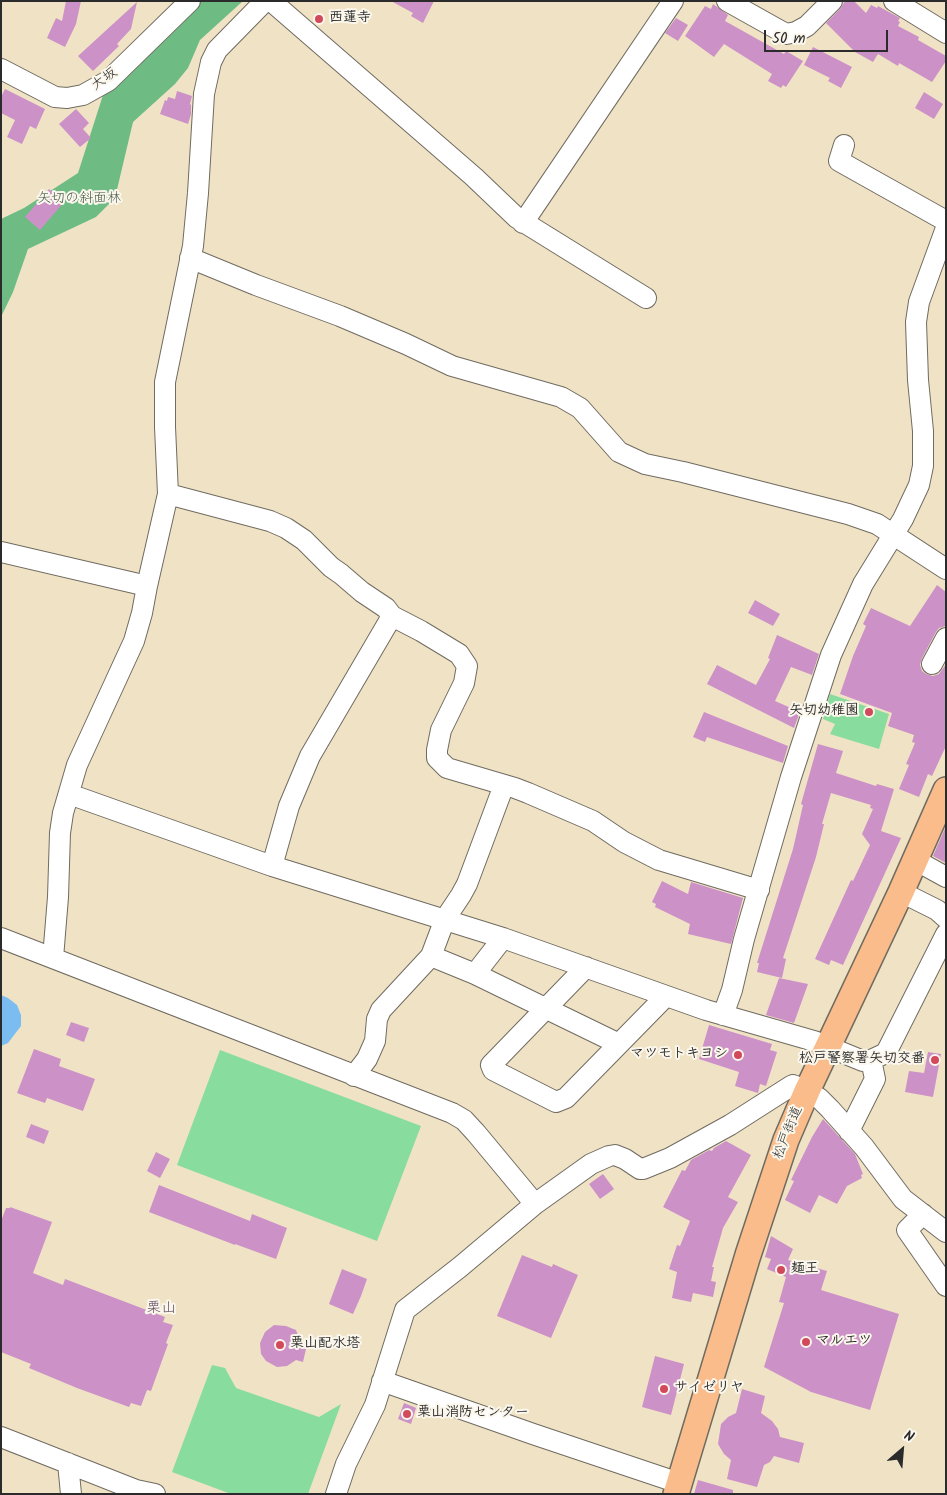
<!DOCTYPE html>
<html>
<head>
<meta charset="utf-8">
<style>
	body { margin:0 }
	#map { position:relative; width:947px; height:1495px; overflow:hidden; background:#f0e3c5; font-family:Kalam,sans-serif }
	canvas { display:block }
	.frame { position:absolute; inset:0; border:2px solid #2b2b2b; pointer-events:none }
	.north { position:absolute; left:877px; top:1425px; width:50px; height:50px; -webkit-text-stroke:4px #fbf7ec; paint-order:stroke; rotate:27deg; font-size:14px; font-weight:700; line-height:20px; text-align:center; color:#2b2b2b }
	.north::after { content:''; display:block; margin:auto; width:18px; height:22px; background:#2b2b2b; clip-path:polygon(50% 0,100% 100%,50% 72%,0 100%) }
	.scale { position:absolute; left:764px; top:30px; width:124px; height:22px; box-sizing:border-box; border:2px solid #2b2b2b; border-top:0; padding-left:6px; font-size:15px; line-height:18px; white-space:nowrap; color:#2b2b2b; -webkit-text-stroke:4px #fbf7ec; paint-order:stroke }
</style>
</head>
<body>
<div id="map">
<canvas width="947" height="1495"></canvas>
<div class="frame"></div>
<div class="north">N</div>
<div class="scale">50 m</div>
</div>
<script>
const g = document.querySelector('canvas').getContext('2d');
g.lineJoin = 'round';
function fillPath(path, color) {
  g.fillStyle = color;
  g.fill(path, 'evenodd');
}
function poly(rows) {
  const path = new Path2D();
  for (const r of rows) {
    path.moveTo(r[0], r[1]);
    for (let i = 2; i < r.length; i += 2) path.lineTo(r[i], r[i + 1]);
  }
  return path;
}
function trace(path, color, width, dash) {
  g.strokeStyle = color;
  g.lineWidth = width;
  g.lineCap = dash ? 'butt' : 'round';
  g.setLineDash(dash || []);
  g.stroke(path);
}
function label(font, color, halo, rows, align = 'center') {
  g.font = font + ' Kalam,"Klee One",sans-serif';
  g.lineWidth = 4;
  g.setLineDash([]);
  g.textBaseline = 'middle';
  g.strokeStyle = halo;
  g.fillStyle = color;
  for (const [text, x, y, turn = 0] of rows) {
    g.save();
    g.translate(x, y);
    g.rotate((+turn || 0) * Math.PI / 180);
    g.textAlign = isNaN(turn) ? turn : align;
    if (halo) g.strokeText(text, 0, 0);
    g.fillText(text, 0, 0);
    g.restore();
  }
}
fillPath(poly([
	[830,694,889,714,879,749,830,734,835,724,823,719],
	[220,1050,421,1126,377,1241,177,1165],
	[212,1365,225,1368,236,1388,319,1417,341,1404,308,1494,231,1494,172,1472]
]), '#88dc9d');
fillPath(poly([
	[196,1,243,1,200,40,188,68,175,84,133,122,115,198,96,217,28,249,13,292,1,317,1,219,24,208,78,173,103,95]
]), '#6ebc84');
fillPath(poly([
	[1,995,8,998,17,1005,21,1015,21,1026,8,1043,1,1046]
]), '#7cbdf1');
fillPath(poly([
	[66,1,81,1,76,24,65,47,47,38,56,18,62,21],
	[391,1,434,1,423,23,411,16,413,13],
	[845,1,854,1,866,13,871,5,877,8,878,6,900,18,898,21,900,22,898,26,919,37,918,40,946,56,946,61,932,82,899,63,898,66,878,54,873,62,855,52,826,23,840,9],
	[137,2,131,29,117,44,119,46,93,71,78,56],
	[713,4,728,15,725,21,784,54,786,51,803,61,786,87,783,85,781,88,768,81,772,74,724,44,714,57,685,36,705,6,711,9],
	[676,18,688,25,678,41,665,33],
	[813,47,852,67,841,88,828,81,830,78,804,65],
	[5,89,45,109,36,129,30,126,22,144,7,137,15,120,1,113,1,97],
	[177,91,192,96,190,104,191,105,191,114,188,124,160,114,165,100,167,101,168,97,175,99],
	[924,92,943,104,934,119,915,108],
	[76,109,89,123,83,129,91,138,80,147,59,124],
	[49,189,64,202,40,230,25,217],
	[937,585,946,592,946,626,939,628,936,632,922,658,920,665,922,671,926,674,933,676,939,674,946,664,946,746,932,776,928,774,919,797,899,789,909,765,906,764,915,743,912,742,914,735,888,726,892,713,840,694,853,656,866,626,863,624,871,608,910,626],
	[755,600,780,614,773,626,748,613],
	[777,635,819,654,812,675,791,667,775,701,800,712,794,728,707,684,717,665,756,685,770,659,768,658],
	[704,712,788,746,783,763,707,737,705,742,693,737],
	[818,744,843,751,836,773,876,786,877,784,894,789,881,831,901,838,843,965,831,960,829,965,815,959,851,880,853,881,870,845,862,834,873,809,870,808,871,805,831,793,822,824,824,824,816,857,783,958,786,959,782,978,757,972,759,963,757,963,793,849,803,805,801,804],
	[946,826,946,863,933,856],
	[662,881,688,894,691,882,743,898,731,944,688,934,690,924,655,907,656,904,652,902],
	[779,978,808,984,794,1023,766,1015],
	[71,1022,89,1028,84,1042,66,1035],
	[709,1025,772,1044,770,1050,777,1052,766,1086,760,1084,758,1093,735,1086,739,1072,699,1059],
	[34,1049,61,1059,59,1066,95,1079,83,1111,47,1098,45,1103,17,1093],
	[928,1052,941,1054,933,1097,905,1092,909,1071,924,1073],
	[823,1119,855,1154,863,1174,861,1175,862,1178,847,1186,837,1204,819,1195,810,1213,785,1200,794,1181,791,1180,812,1137],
	[31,1124,49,1131,44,1144,26,1137],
	[726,1141,751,1155,728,1197,738,1202,723,1228,712,1267,714,1267,711,1281,716,1282,713,1297,693,1293,691,1302,672,1298,677,1272,669,1269,677,1245,680,1246,690,1221,663,1207,682,1170,685,1171,691,1160,709,1150,712,1151,714,1148],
	[156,1152,170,1159,160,1178,147,1171],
	[603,1174,614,1189,600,1199,589,1184],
	[159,1185,250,1221,252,1214,287,1228,276,1259,235,1244,235,1245,149,1212],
	[10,1207,52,1222,33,1273,63,1285,65,1279,165,1317,163,1322,173,1325,166,1343,168,1344,151,1391,147,1390,141,1406,131,1403,129,1407,77,1388,29,1368,31,1364,1,1352,1,1221,6,1208,10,1208],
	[771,1236,793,1249,788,1260,827,1271,821,1290,899,1314,870,1410,811,1392,764,1367,784,1303,779,1302,786,1277,767,1269,771,1259,765,1257],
	[522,1255,552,1267,553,1264,578,1275,551,1338,497,1316],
	[342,1269,367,1279,361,1296,353,1314,329,1304],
	[274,1325,286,1326,296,1330,299,1338,299,1347,306,1349,303,1362,296,1360,287,1366,277,1367,266,1361,261,1354,260,1343,265,1332],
	[655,1356,684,1364,671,1415,642,1407],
	[742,1389,765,1396,761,1413,772,1421,778,1429,780,1437,804,1443,799,1463,774,1456,770,1462,764,1465,757,1487,727,1479,731,1460,724,1454,718,1444,721,1424,728,1417,736,1413],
	[404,1403,416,1408,411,1424,398,1419],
	[698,1480,733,1490,733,1494,694,1494]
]), '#cc91c7');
const minor = poly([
	[271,1,474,177,517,218,646,298],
	[727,1,786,34,796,32,807,26,832,1],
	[894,1,946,33],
	[1,69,55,97,67,98,83,95,108,81,190,1],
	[844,145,839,161,946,221],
	[523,223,673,1],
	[190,258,256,285,340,316,406,344,452,366,561,397,580,408,619,452,645,464,683,472,848,514,877,524,946,569],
	[168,494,270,521,286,528,304,540,331,567,341,574,362,592,386,608,392,616,421,631,459,654,467,666,464,683,441,730,437,750,437,758,447,768,515,788,528,793,593,821,624,842,659,860,759,890],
	[1,552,147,586],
	[932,664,946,638],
	[69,794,272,866,503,938,706,1010,814,1041,863,1061,871,1060,886,1053,946,934],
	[915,860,946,877],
	[272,866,289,806,310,756,392,616],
	[901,892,937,910,946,918],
	[1,938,452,1113,464,1120,476,1133,535,1204],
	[431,956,475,974,619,1044],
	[53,958,58,897,60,833,63,813,77,765,134,641,142,613,147,586,168,494,165,427,165,382,193,246,198,193,204,94,211,62,217,50,265,1],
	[586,967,491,1065,493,1070,556,1102,566,1098,666,996],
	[475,974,503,938],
	[723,1015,732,990,744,939,791,777,831,655,863,584,903,519,919,485,923,466,923,431,918,380,916,322,919,302,946,228],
	[354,1076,367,1059,375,1041,377,1019,381,1010,431,956,445,919,461,895,467,884,504,785],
	[806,1092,819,1098,830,1109,864,1147,903,1199,946,1232],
	[849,1131,875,1079,871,1060],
	[923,1214,907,1230,946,1286],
	[382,1381,533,1434,679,1483],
	[1,1437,136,1490,155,1494],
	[68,1463,71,1494],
	[336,1494,346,1464,375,1405,405,1310,460,1267,535,1204,591,1164,609,1156,615,1155,625,1159,640,1169,643,1169,670,1158,730,1125,791,1086,793,1085,807,1091]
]);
const major = poly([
	[676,1494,748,1255,786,1140,807,1091,901,892,946,790]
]);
trace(minor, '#706b61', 22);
trace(major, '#706b61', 28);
trace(minor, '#fff', 20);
trace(major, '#f9bc8a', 25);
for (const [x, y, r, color] of [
	[319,19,5,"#d1495b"],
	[869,712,5,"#d1495b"],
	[738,1055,5,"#d1495b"],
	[935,1060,5,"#d1495b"],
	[781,1270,5,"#d1495b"],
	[806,1342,5,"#d1495b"],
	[280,1345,5,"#d1495b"],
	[664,1389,5,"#d1495b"],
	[407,1414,5,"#d1495b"]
]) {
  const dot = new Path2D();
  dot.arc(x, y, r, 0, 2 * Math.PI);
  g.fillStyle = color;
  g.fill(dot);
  trace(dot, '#fbf7ec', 2);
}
label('bold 14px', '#2b2b2b', '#fbf7ec', [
	["西蓮寺",329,19],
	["矢切幼稚園",859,712,"right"],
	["マツモトキヨシ",728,1055,"right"],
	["松戸警察署矢切交番",925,1060,"right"],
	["麺王",791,1270],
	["マルエツ",816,1342],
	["栗山配水塔",290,1345],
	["サイゼリヤ",674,1389],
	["栗山消防センター",417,1414]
], 'left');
label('14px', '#2b2b2b', '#fbf7ec', [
	["大坂",105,80,-36],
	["松戸街道",789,1133,-68]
]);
label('14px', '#425748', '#fbf7ec', [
	["矢切の斜面林",79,200]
]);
label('15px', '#634f62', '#fbf7ec', [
	["栗山",161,1309]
]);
</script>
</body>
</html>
